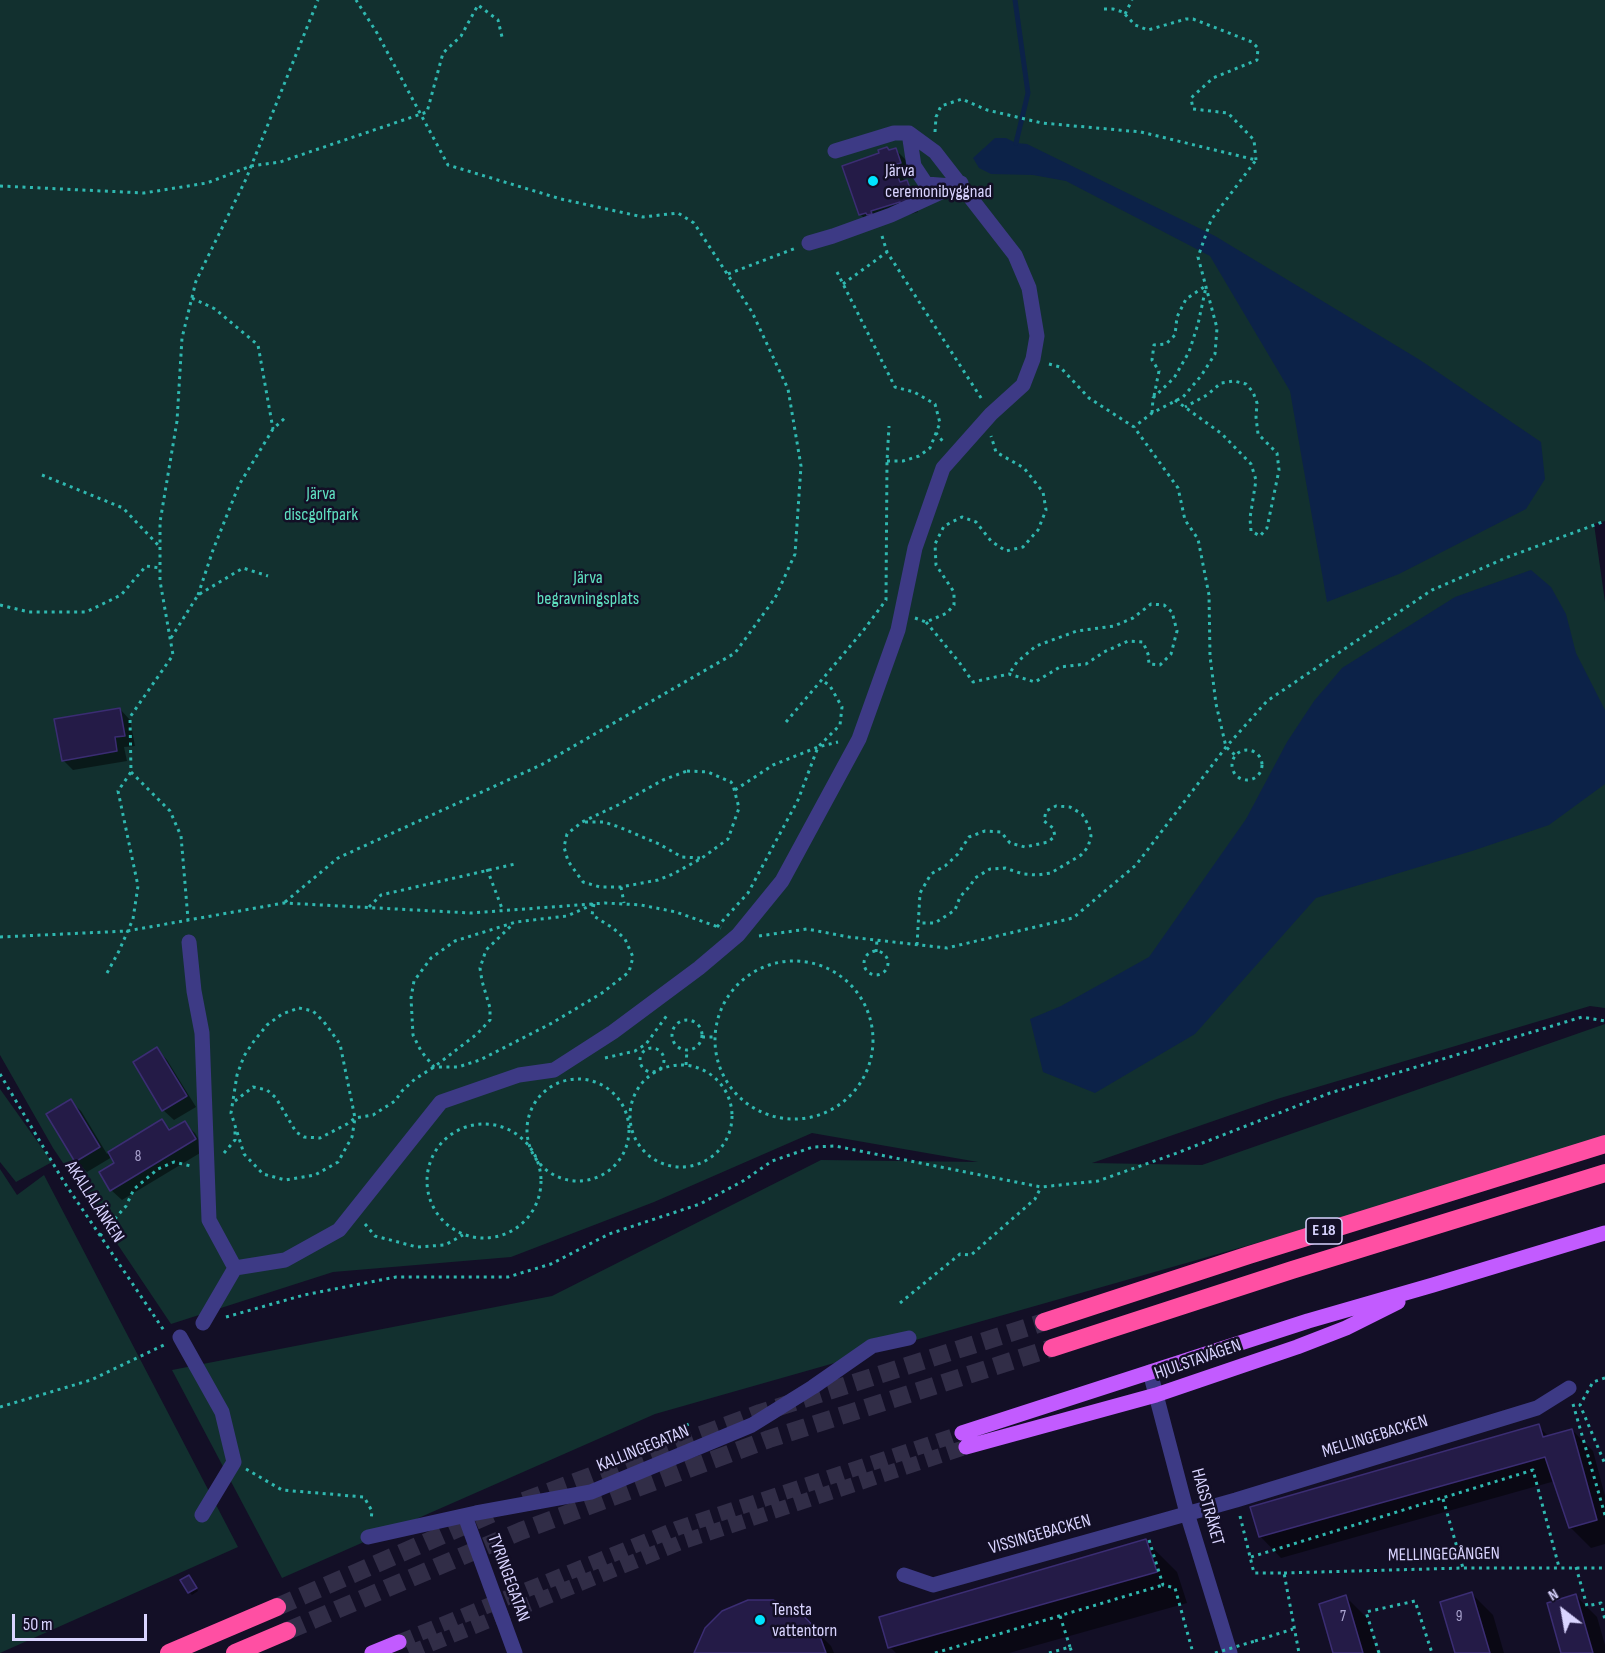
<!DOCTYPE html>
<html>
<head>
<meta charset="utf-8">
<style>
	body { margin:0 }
	#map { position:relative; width:1605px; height:1653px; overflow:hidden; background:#130f26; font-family:"Sofia Sans Condensed",sans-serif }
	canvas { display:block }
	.north { position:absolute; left:1533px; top:1581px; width:60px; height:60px; -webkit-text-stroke:4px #130f26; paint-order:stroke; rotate:329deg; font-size:16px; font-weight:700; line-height:24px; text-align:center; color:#d9d4ff }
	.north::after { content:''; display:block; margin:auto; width:21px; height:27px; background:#d9d4ff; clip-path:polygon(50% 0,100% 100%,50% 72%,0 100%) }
	.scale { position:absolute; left:12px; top:1614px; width:135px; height:27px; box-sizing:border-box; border:3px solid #d9d4ff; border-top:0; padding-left:8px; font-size:18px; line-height:21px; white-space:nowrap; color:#d9d4ff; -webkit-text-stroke:4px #130f26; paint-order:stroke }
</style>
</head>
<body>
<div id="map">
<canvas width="1605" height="1653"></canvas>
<div class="north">N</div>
<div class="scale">50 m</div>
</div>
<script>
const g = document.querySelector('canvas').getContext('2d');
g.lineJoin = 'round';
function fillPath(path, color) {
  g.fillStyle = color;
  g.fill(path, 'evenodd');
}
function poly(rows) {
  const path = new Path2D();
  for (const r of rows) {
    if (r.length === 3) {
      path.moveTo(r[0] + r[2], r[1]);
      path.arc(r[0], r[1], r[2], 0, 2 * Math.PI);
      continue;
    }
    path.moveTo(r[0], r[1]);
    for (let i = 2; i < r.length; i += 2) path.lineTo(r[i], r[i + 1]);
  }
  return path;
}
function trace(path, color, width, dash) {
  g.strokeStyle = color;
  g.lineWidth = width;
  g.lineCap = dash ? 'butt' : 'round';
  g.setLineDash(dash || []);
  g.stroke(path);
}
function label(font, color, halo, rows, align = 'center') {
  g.font = font + ' "Sofia Sans Condensed",sans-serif';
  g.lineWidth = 5;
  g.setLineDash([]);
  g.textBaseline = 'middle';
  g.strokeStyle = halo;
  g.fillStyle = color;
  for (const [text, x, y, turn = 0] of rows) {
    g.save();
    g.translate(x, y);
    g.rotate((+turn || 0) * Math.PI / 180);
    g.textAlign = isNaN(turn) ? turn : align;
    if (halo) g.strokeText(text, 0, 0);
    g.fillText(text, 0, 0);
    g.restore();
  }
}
fillPath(poly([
	[0,0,1605,0,1605,521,1594,524,1605,602,1605,1008,1590,1006,1277,1099,1092,1163,1202,1165,1605,1024,1605,1144,655,1414,282,1578,172,1370,552,1296,821,1160,978,1162,812,1133,654,1202,511,1257,333,1272,171,1324,53,1148,0,1055],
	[0,1089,52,1162,16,1182,0,1162],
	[0,1169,17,1195,44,1175,238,1547,0,1653]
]), '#12302f');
fillPath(poly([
	[995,138,1006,138,1016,143,1027,144,1215,236,1420,360,1541,442,1545,479,1526,509,1399,574,1327,602,1290,391,1210,256,1066,181,1033,175,991,174,979,168,973,158],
	[1531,570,1551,587,1566,614,1576,653,1605,710,1605,784,1549,825,1472,851,1316,898,1195,1034,1095,1093,1043,1072,1030,1019,1061,1006,1149,957,1246,819,1287,742,1314,701,1342,668,1455,597]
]), '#0c2248');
fillPath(poly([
	[896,150,906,160,911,173,902,176,905,182,917,192,922,207,917,209,918,212,871,225,860,214,890,152],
	[120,709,130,720,135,746,124,747,127,761,73,770,63,760],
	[157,1049,167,1060,196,1107,174,1120,163,1110],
	[70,1101,81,1111,107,1154,162,1121,172,1131,184,1123,195,1133,205,1150,122,1200,111,1190,116,1163,112,1157,87,1172,77,1161,48,1114],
	[1538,1426,1549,1437,1572,1430,1593,1451,1605,1496,1605,1544,1591,1548,1570,1527,1555,1481,1281,1558,1260,1536],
	[1146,1541,1177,1572,1187,1603,1009,1653,896,1653,890,1647],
	[192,1579,198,1591,192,1595,189,1592],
	[1472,1594,1493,1615,1504,1653,1457,1653],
	[1576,1596,1597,1617,1605,1645,1605,1653,1563,1653],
	[1346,1597,1367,1618,1377,1653,1335,1653],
	[799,1614,831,1646,834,1653,696,1653]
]), '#0007');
trace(poly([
	[1015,0,1028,93,1016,143]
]), '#0c2248', 5);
const building = poly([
	[887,147,889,150,896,148,901,163,893,165,900,182,907,180,913,197,908,198,909,201,900,204,900,202,871,211,872,214,867,215,866,213,859,215,842,166,879,153,878,150,887,147],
	[120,708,125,736,115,737,117,751,62,761,54,719,120,708],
	[157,1047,187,1096,162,1111,133,1062,157,1047],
	[71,1099,100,1147,75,1162,46,1114,71,1099],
	[162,1119,169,1130,185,1121,196,1139,110,1191,99,1172,114,1163,108,1152,162,1119],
	[1539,1424,1543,1437,1572,1429,1597,1520,1569,1528,1545,1457,1259,1537,1250,1507,1539,1424],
	[1146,1539,1157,1572,888,1648,879,1617,1146,1539],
	[189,1575,197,1588,188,1593,180,1580,189,1575],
	[1472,1592,1490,1653,1455,1653,1440,1602,1472,1592],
	[1576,1594,1593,1653,1561,1653,1547,1603,1576,1594],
	[1346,1595,1363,1653,1333,1653,1319,1604,1346,1595],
	[748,1600,773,1600,800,1612,818,1631,826,1653,694,1653,705,1628,722,1611,748,1600]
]);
fillPath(building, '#241b47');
trace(building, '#3b2d73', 1.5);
trace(poly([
	[399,1642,678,1528,962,1433],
	[409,1653,682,1542,966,1447]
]), '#312d47', 15, [15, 8]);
trace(poly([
	[524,1501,760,1413,1044,1322],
	[277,1607,498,1511],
	[287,1631,521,1531,769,1439,1052,1348]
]), '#312d47', 18, [18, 9]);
trace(poly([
	[1104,9,1113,9,1123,12,1135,25,1148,30,1186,19,1193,19,1252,42,1258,48,1257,60,1213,78,1191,98,1193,109,1228,113,1254,140,1256,160],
	[1125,14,1132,0],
	[935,132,936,117,941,106,962,99,987,110,1042,123,1141,132,1256,160,1211,220,1198,257,1217,328,1215,354,1201,376,1183,397,1152,413,1134,427],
	[0,186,144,193,207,183,251,166,280,162,427,112,443,53,461,36,478,5,498,20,502,37],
	[882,236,887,252,983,401],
	[837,272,895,387,914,392,935,404,940,423,936,433,945,444],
	[728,274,796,248],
	[843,284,887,252],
	[192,298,215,309,258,345,273,429],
	[1049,364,1060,367,1089,398,1134,427,1178,488,1185,520,1198,539,1209,595,1210,656,1216,704,1226,747,1235,755],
	[1154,396,1159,371,1152,360,1154,345,1166,344,1175,335,1177,317,1186,299,1207,285],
	[1175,400,1222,434,1251,464,1256,480,1250,518,1251,531,1260,536,1267,528,1279,470,1277,453,1258,434,1256,417,1257,403,1253,392,1246,384,1234,381,1221,383,1207,395,1185,407],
	[1152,413,1153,398,1174,378,1189,352,1198,324,1206,287],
	[887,461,903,461,919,456,930,448,936,433],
	[42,475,123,508,159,546],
	[198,595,213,550,239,485,273,429,287,416],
	[0,605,29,612,86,612,121,595,146,566,160,568],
	[915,618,926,622,947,613,954,605,954,592,936,565,935,544,944,526,962,517,976,522,991,541,1006,551,1023,547,1038,530,1046,510,1043,492,1024,468,996,452,991,436],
	[926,622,959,662,973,682,1009,674,1035,682,1060,667,1086,664,1104,652,1128,641,1143,642,1148,654,1149,664,1160,665,1171,654,1177,631,1172,612,1164,605,1151,604,1133,618,1114,626,1077,631,1036,646,1017,662,1009,674],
	[171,638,198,595,243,568,268,576],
	[786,722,863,631,886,600,887,461,889,426],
	[1247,765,15],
	[687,771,708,772,731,782,733,785,739,808,728,839,702,858,673,874,658,880,621,887,600,887,583,882,568,861,564,847,567,834,582,822,618,805,663,780,687,771],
	[131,772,170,811,181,836,188,919],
	[735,790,773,765,818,747,838,742],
	[585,822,604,822,619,827,659,844,682,857,700,858],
	[487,869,503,911],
	[621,887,624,903],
	[285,902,338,858,541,765,735,653,775,598,795,554,801,466,788,389,752,312,694,223,678,213,643,217,561,199,448,165,377,33,356,0],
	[594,904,592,915,613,928,625,939,633,957,629,972,602,993,552,1023,480,1060,458,1067,434,1067,421,1051,413,1035,411,998,414,981,431,958,455,941,516,922,567,916,594,904],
	[369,907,381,895,515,864],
	[717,927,748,893,798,800,818,747,840,725,842,707,830,686,822,680],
	[759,936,807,929,849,937,947,948,1073,918,1136,865,1226,747,1267,701,1432,590,1508,557,1605,521],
	[0,937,127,931,284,903,471,913,605,903,641,905,676,912,721,928],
	[917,945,920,893,931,874,945,866,958,854,969,837,985,831,1001,832,1010,843,1025,847,1048,842,1055,836,1053,828,1044,821,1046,811,1056,806,1070,807,1082,814,1089,826,1091,836,1088,847,1081,855,1051,873,1037,875,1023,874,1005,868,990,869,975,878,970,886,960,897,955,910,935,923,920,923],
	[876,963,12],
	[876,952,877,940],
	[794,1040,79],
	[107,973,119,951,133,919,138,886,118,791,131,772,130,717,173,655,160,581,160,522,177,421,182,338,196,281,246,179,318,0],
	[299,1008,313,1011,324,1022,340,1044,355,1118,352,1137,338,1162,315,1175,285,1180,263,1174,244,1154,231,1113,237,1075,244,1056,254,1041,267,1025,282,1014,299,1008],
	[687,1035,15],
	[702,1037,716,1037],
	[652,1060,12],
	[605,1058,635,1051,646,1044,668,1014],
	[686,1065,687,1050],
	[681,1116,51],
	[0,1074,64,1182,165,1332],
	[578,1130,51],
	[235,1101,253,1087,267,1090,276,1098,296,1132,304,1137,320,1138,347,1124,355,1118,373,1115,395,1101,402,1091,415,1079,434,1067,477,1034,490,1020,490,1008,482,981,480,968,486,950,513,924],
	[484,1181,57],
	[224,1153,235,1140,235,1131],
	[365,1224,375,1236,417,1247,445,1245,463,1235],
	[100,1236,126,1206,134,1189,158,1169,174,1162,191,1166],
	[900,1303,960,1254,971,1255,1035,1199,1041,1187],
	[226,1317,304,1295,396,1277,508,1277,551,1264,609,1234,700,1204,743,1181,772,1161,813,1147,835,1146,1041,1187,1098,1181,1177,1153,1330,1093,1582,1017,1605,1021],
	[1605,1378,1593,1382,1580,1405,1605,1464],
	[1573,1404,1605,1515],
	[0,1407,91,1380,166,1344],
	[672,1431,689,1424],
	[246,1469,282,1490,364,1497,372,1511,371,1520],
	[1443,1499,1463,1568],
	[1240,1516,1254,1573,1284,1573,1299,1653],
	[1149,1540,1163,1585,1175,1588,1193,1653],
	[1251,1557,1533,1470,1559,1567],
	[1576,1567,1587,1606,1601,1603,1605,1620],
	[1284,1573,1463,1568,1605,1568],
	[1060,1616,1070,1647],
	[1255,1641,1293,1629],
	[935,1653,1163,1585],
	[1049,1653,1070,1647,1072,1653],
	[1379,1653,1366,1612,1415,1601,1432,1653]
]), '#2fb8b0', 3, [3, 4.5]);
trace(poly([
	[909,133,914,166,926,184,952,186],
	[809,243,833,236,891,215,961,183],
	[189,942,194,991,202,1033,209,1220,235,1268,203,1323],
	[235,1268,285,1260,339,1230,441,1102,519,1075,554,1070,613,1032,699,968,738,935,782,881,859,739,898,630,915,548,943,468,991,414,1023,385,1033,359,1037,336,1029,288,1015,255,935,152,909,133,894,133,835,151],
	[180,1337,222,1412,234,1462,202,1515],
	[1150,1372,1187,1513,1230,1653],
	[465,1516,515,1653],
	[368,1537,476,1513,591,1492,752,1425,813,1387,872,1346,909,1338],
	[904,1575,933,1585,1236,1500,1537,1408,1569,1388]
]), '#3d3a85', 15);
trace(poly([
	[962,1433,1308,1321,1433,1285,1605,1233],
	[966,1447,1156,1395,1297,1347,1346,1328,1398,1302],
	[372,1653,399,1642]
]), '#c25bff', 15);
trace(poly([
	[1044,1322,1249,1255,1605,1144],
	[1052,1348,1292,1270,1605,1173],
	[169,1653,277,1607],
	[235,1653,287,1631]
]), '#ff4fa3', 18);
trace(poly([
	[1215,1653,1255,1641]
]), '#2fb8b0', 3, [3, 4.5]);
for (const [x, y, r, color] of [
	[873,181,6,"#00e5ff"],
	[760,1620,6,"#00e5ff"]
]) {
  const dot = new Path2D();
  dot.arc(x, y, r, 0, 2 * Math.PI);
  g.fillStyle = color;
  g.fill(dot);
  trace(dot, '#130f26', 2);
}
label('15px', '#aca6d1', null, [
	["8",138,1157],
	["7",1343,1617],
	["9",1459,1617]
]);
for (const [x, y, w] of [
	[1324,1231,36]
]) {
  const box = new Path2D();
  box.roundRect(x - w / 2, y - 13, w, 26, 4.5);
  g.fillStyle = '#130f26';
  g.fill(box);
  trace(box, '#d9d4ff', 1.5);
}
label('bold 16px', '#d9d4ff', null, [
	["E 18",1324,1231]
]);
label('18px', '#d9d4ff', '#130f26', [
	["Järva",885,171],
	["ceremonibyggnad",885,192],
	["Tensta",772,1610],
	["vattentorn",772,1631]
], 'left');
label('18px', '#5fe0c0', '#130f26', [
	["Järva",321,494],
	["discgolfpark",321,515],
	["Järva",588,578],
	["begravningsplats",588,599]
]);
label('18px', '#d9d4ff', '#130f26', [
	["AKALLALÄNKEN",94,1202,57],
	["HJULSTAVÄGEN",1198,1360,-19],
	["MELLINGEBACKEN",1375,1437,-17],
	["KALLINGEGATAN",643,1449,-22],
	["HAGSTRÅKET",1207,1507,74],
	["VISSINGEBACKEN",1040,1535,-16],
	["MELLINGEGÅNGEN",1444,1555,-1],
	["TYRINGEGATAN",508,1578,70]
]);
</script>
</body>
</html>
